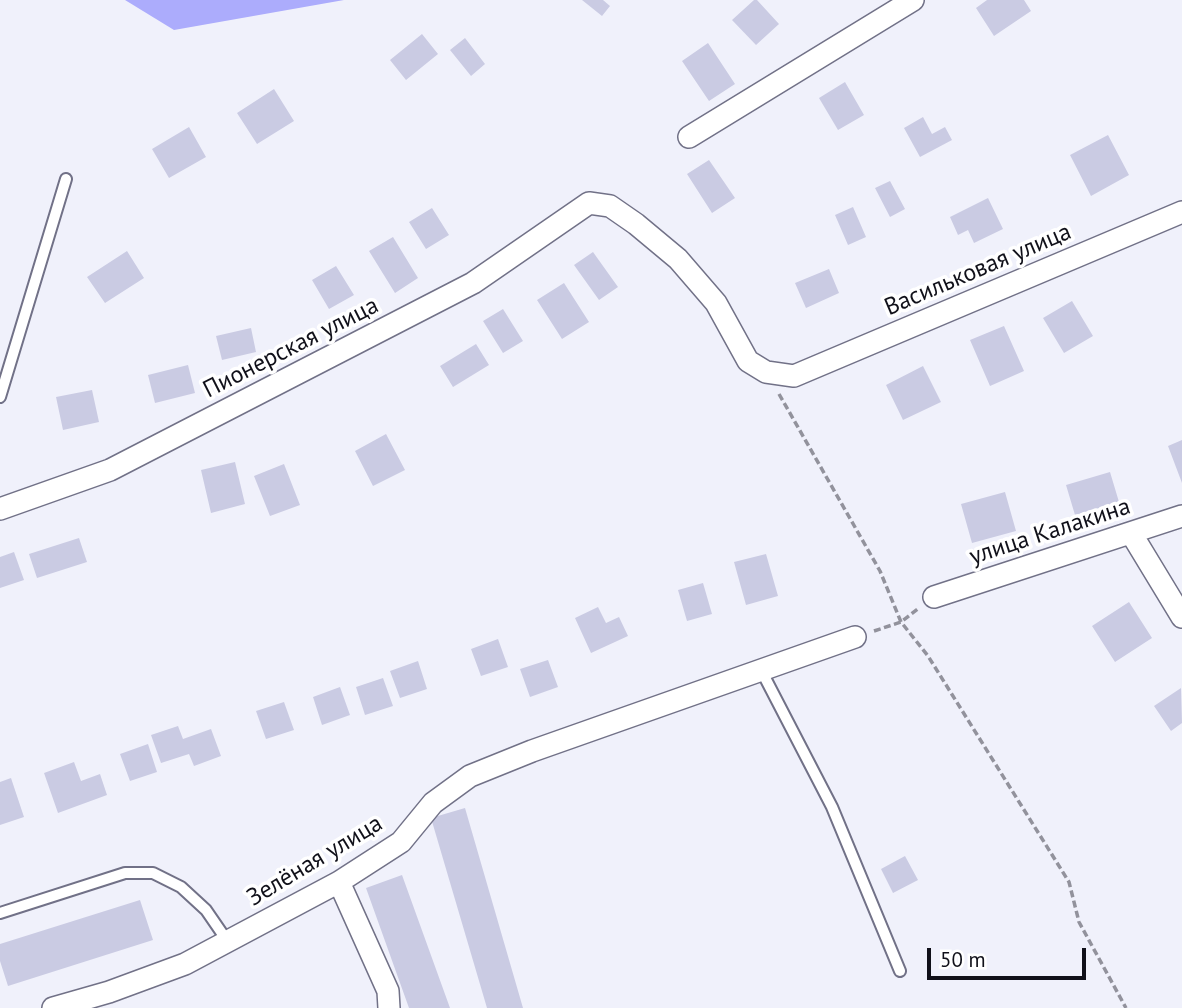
<!DOCTYPE html>
<html>
<head>
<meta charset="utf-8">
<style>
	body { margin:0 }
	#map { position:relative; width:1182px; height:1008px; overflow:hidden; background:#f0f1fb; font-family:"PT Sans",sans-serif }
	canvas { display:block }
	.scale { position:absolute; left:927px; top:948px; width:159px; height:32px; box-sizing:border-box; border:4px solid #101019; border-top:0; padding-left:9px; font-size:21px; line-height:24px; white-space:nowrap; color:#101019; -webkit-text-stroke:5px #fff; paint-order:stroke }
</style>
</head>
<body>
<div id="map">
<canvas width="1182" height="1008"></canvas>
<div class="scale">50 m</div>
</div>
<script>
const g = document.querySelector('canvas').getContext('2d');
g.lineJoin = 'round';
function fillPath(path, color) {
  g.fillStyle = color;
  g.fill(path, 'evenodd');
}
function poly(rows) {
  const path = new Path2D();
  for (const r of rows) {
    path.moveTo(r[0], r[1]);
    for (let i = 2; i < r.length; i += 2) path.lineTo(r[i], r[i + 1]);
  }
  return path;
}
function trace(path, color, width, dash) {
  g.strokeStyle = color;
  g.lineWidth = width;
  g.lineCap = dash ? 'butt' : 'round';
  g.setLineDash(dash || []);
  g.stroke(path);
}
function label(font, color, halo, rows, align = 'center') {
  g.font = font + ' "PT Sans",sans-serif';
  g.lineWidth = 7;
  g.setLineDash([]);
  g.textBaseline = 'middle';
  g.strokeStyle = halo;
  g.fillStyle = color;
  for (const [text, x, y, turn = 0] of rows) {
    g.save();
    g.translate(x, y);
    g.rotate((+turn || 0) * Math.PI / 180);
    g.textAlign = isNaN(turn) ? turn : align;
    if (halo) g.strokeText(text, 0, 0);
    g.fillText(text, 0, 0);
    g.restore();
  }
}
fillPath(poly([
	[125,0,344,0,174,30]
]), '#acacfc');
fillPath(poly([
	[582,0,603,0,610,6,602,16],
	[754,0,757,0,779,24,756,45,732,20],
	[987,0,1024,0,1031,11,994,36,976,8],
	[422,34,438,54,406,80,390,60],
	[465,38,485,64,471,76,450,50],
	[708,43,735,84,709,101,682,61],
	[845,82,864,115,838,130,819,98],
	[274,89,294,121,257,144,237,113],
	[923,117,932,134,945,127,952,140,920,157,904,128],
	[189,127,206,157,169,178,152,149],
	[1108,135,1129,175,1091,196,1070,155],
	[709,160,735,198,712,213,687,174],
	[890,181,905,209,890,217,875,188],
	[988,198,1003,229,974,243,968,230,958,235,950,217],
	[853,207,866,237,848,245,835,215],
	[432,208,449,235,426,249,409,222],
	[393,237,418,278,395,293,369,251],
	[127,251,144,278,105,303,87,277],
	[593,252,618,287,599,300,574,265],
	[336,266,354,295,329,309,312,280],
	[829,269,839,293,806,308,795,283],
	[564,283,589,322,562,339,537,300],
	[1072,301,1093,336,1064,353,1043,318],
	[503,309,523,341,503,353,483,321],
	[1004,326,1024,371,990,386,970,340],
	[251,328,256,352,222,360,216,336],
	[476,344,489,365,453,387,440,366],
	[188,365,195,393,155,403,148,375],
	[923,366,941,402,903,420,886,385],
	[92,390,99,422,63,430,56,397],
	[386,434,405,470,373,486,355,451],
	[1182,440,1182,483,1168,446],
	[235,462,245,504,211,513,201,470],
	[284,464,300,505,270,516,254,476],
	[1110,472,1119,502,1075,515,1066,485],
	[1005,492,1016,531,972,543,961,504],
	[79,538,87,562,37,578,29,554],
	[14,552,24,580,0,588,0,557],
	[766,554,778,596,746,605,734,562],
	[703,583,712,614,687,621,678,590],
	[1129,602,1152,638,1115,662,1092,626],
	[598,607,606,623,619,617,628,636,591,653,575,618],
	[498,639,508,667,481,676,471,649],
	[548,660,558,687,530,697,520,669],
	[418,661,427,689,400,698,390,671],
	[383,678,393,706,365,715,356,687],
	[340,687,350,715,322,725,313,697],
	[1181,688,1182,723,1171,731,1154,706],
	[284,702,294,730,266,739,256,711],
	[178,726,183,739,211,729,221,756,194,766,189,754,161,763,151,735],
	[148,744,157,772,130,781,120,754],
	[74,762,81,781,100,774,107,795,58,813,44,773],
	[11,778,24,817,0,825,0,782],
	[465,808,523,1008,487,1008,431,818],
	[905,856,918,880,893,893,881,869],
	[402,875,450,1008,409,1008,366,888],
	[140,900,153,940,8,986,0,961,0,944]
]), '#cacbe3');
const lane = poly([
	[0,397,66,179],
	[761,670,832,807,900,971],
	[0,913,125,873,153,873,181,887,206,910,228,942]
]);
const street = poly([
	[689,137,913,0],
	[0,509,110,470,473,283,589,203,610,206,636,224,678,259,716,303,748,361,766,372,794,376,1182,212],
	[1131,533,1182,617],
	[934,597,1182,516],
	[339,882,388,991,389,1008],
	[53,1008,109,992,185,964,339,882,401,842,433,803,470,776,532,751,855,637]
]);
trace(lane, '#717187', 14);
trace(street, '#717187', 24);
trace(poly([
	[779,394,880,571,901,622,928,656,1069,882,1079,922,1126,1008],
	[874,631,901,622,919,608]
]), '#92929c', 3.5, [7, 3.5]);
trace(lane, '#fff', 10);
trace(street, '#fff', 21);
label('24px', '#101019', '#fff', [
	["Васильковая улица",978,270,-23],
	["Пионерская улица",291,348,-27],
	["улица Калакина",1050,532,-18],
	["Зелёная улица",315,861,-31]
]);
</script>
</body>
</html>
